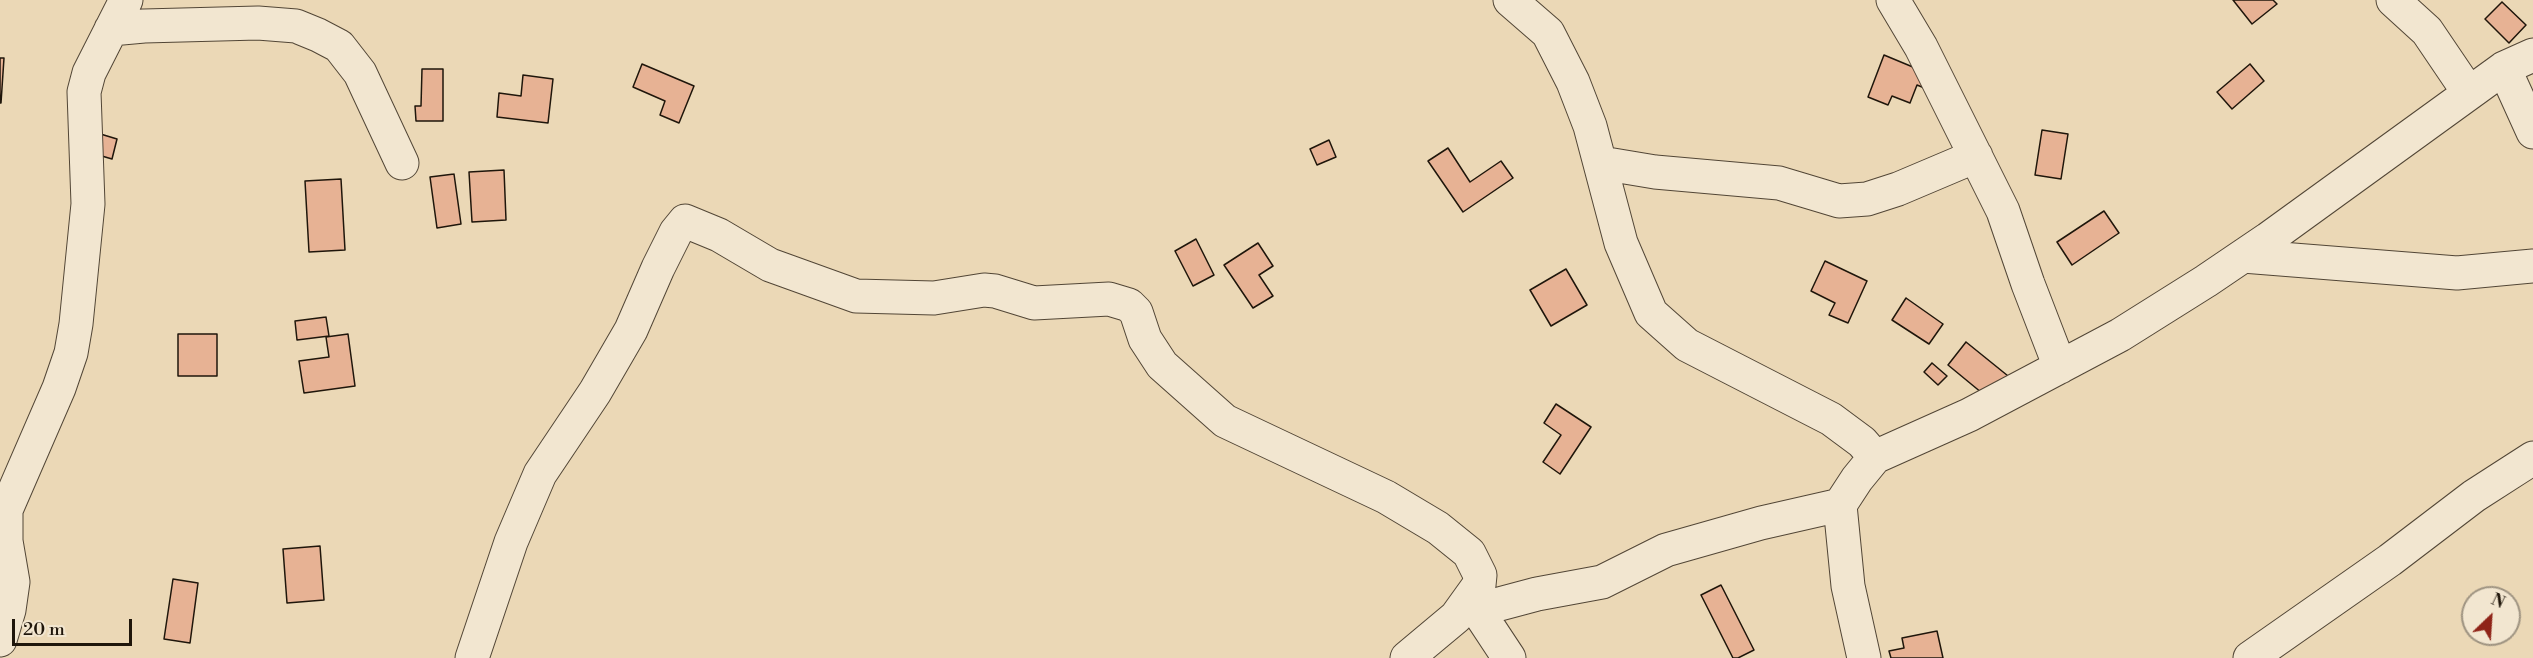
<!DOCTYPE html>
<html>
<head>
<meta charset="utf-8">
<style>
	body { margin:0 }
	#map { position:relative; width:2533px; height:658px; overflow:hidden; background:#ebd8b6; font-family:"Libre Bodoni",serif }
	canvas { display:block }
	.north { position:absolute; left:2461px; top:586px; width:60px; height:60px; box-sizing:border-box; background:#f2e6d0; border:2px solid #9e9381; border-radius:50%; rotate:25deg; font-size:16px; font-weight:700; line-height:24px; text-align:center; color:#1f160b }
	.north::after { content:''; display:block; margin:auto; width:21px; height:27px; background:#8f2418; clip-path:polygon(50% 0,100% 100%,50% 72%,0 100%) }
	.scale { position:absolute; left:12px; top:619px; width:120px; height:27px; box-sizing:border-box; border:3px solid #1f160b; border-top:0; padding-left:8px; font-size:18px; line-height:21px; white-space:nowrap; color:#1f160b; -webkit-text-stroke:4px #f2e6d0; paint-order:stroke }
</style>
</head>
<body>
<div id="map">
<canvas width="2533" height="658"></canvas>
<div class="north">N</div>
<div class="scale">20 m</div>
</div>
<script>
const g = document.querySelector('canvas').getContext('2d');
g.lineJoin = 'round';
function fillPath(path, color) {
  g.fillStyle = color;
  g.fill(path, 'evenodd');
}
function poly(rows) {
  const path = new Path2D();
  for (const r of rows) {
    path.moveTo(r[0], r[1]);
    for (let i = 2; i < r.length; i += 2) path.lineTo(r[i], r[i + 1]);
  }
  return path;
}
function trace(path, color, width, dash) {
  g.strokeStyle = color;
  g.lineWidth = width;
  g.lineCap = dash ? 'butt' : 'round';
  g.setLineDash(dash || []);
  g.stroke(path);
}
const building = poly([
	[2233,0,2273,0,2277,4,2252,24,2233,0],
	[2502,2,2526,25,2509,43,2485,19,2502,2],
	[1884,55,1932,75,1927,89,1917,85,1910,103,1892,96,1888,105,1868,97,1884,55],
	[0,58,4,58,1,103,0,103,0,58],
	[642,64,694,86,679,123,660,115,665,101,633,87,642,64],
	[2250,64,2264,81,2232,109,2217,92,2250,64],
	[422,69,443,69,443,121,416,121,415,106,421,106,422,69],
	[523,75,553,79,548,123,497,117,499,93,521,96,523,75],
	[84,129,117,139,112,159,78,149,84,129],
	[2042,130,2068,134,2061,179,2035,175,2042,130],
	[1329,140,1336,157,1317,165,1310,149,1329,140],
	[1448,148,1470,182,1501,161,1513,178,1463,212,1428,161,1448,148],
	[504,170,506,220,472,222,469,172,504,170],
	[454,174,461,224,437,228,430,177,454,174],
	[341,179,345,250,309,252,305,181,341,179],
	[2104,211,2119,233,2072,265,2057,242,2104,211],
	[1196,239,1214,275,1193,286,1175,251,1196,239],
	[1258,243,1273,266,1259,275,1273,296,1253,308,1224,265,1258,243],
	[1825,261,1867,281,1848,323,1829,315,1835,303,1811,291,1825,261],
	[1566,269,1587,305,1551,326,1530,290,1566,269],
	[1906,298,1943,324,1929,344,1892,320,1906,298],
	[326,317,329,336,297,340,295,321,326,317],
	[178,334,217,334,217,376,178,376,178,334],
	[348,334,355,386,304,393,299,361,329,357,326,337,348,334],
	[1966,342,2018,384,1999,407,1948,365,1966,342],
	[1932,363,1947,376,1938,385,1924,372,1932,363],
	[1556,404,1591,427,1560,474,1543,462,1561,435,1544,423,1556,404],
	[320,546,324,600,287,603,283,549,320,546],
	[173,579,198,583,190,643,164,639,173,579],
	[1721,585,1754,650,1738,658,1733,658,1701,595,1721,585],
	[1937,631,1943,658,1891,658,1889,651,1904,648,1902,638,1937,631]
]);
fillPath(building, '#e7b294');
trace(building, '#1f160b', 1.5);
const minor = poly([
	[1510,0,1548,33,1573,82,1590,126,1621,243,1651,313,1687,345,1831,419,1862,442,1875,457],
	[1893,0,1921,47,2003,211,2028,284,2060,367],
	[2393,0,2427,31,2469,93],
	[111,29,144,26,258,23,296,26,318,35,339,46,360,73,402,163],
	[2504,68,2533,132],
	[1601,163,1655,172,1779,183,1839,201,1867,199,1898,189,1976,156],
	[2243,256,2457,273,2533,266],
	[1470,599,1509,658],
	[1477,610,1537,594,1602,582,1666,550,1761,523,1840,505],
	[0,640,9,610,13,582,6,541,6,510,59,388,71,353,76,324,88,204,84,92,89,73,126,0],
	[472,658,511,542,540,474,595,392,631,330,658,268,676,232,685,221,719,235,770,265,856,296,934,298,984,290,995,291,1034,303,1109,299,1129,305,1136,312,1145,339,1162,365,1225,421,1386,497,1438,528,1469,553,1480,575,1479,585,1456,617,1407,658],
	[1864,658,1848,586,1840,505,1857,479,1875,457,1969,415,2120,335,2206,281,2268,239,2504,68,2533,55],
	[2250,658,2390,560,2474,496,2533,458]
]);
trace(minor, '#524636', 35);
trace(minor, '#f2e6d0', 33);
</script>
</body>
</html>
